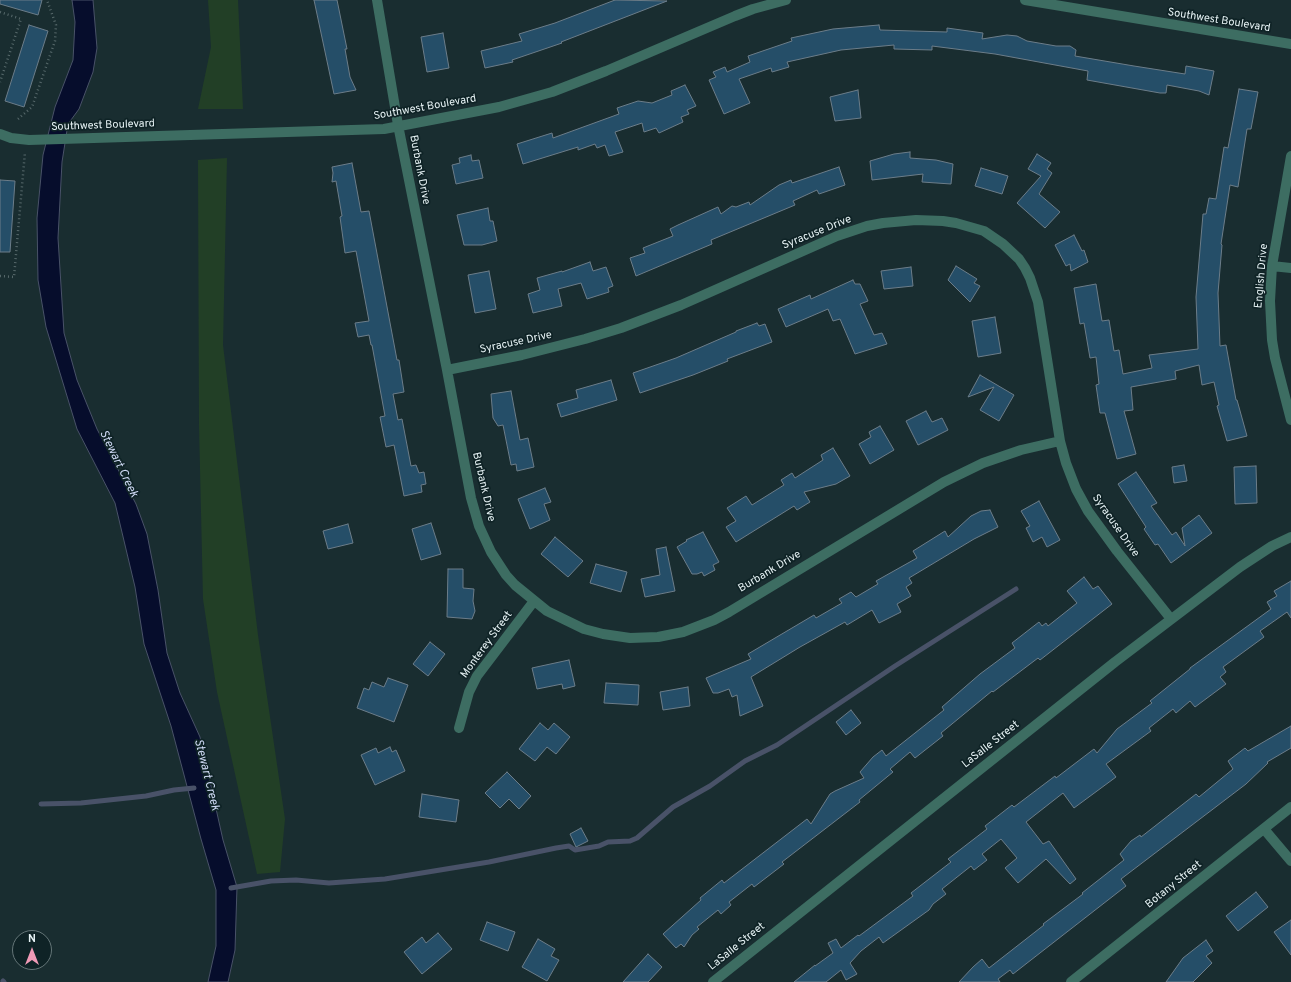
<!DOCTYPE html>
<html>
<head>
<meta charset="utf-8">
<style>
	body { margin:0 }
	#map { position:relative; width:1291px; height:982px; overflow:hidden; background:#192d30; font-family:Overpass,sans-serif }
	canvas { display:block }
	.north { position:absolute; left:12px; top:930px; width:40px; height:40px; box-sizing:border-box; background:#0f2326; border:1px solid #657678; border-radius:50%; rotate:0deg; font-size:11px; font-weight:700; line-height:16px; text-align:center; color:#e6f2f4 }
	.north::after { content:''; display:block; margin:auto; width:14px; height:18px; background:#f09ab6; clip-path:polygon(50% 0,100% 100%,50% 72%,0 100%) }
</style>
</head>
<body>
<div id="map">
<canvas width="1291" height="982"></canvas>
<div class="north">N</div>
</div>
<script>
const g = document.querySelector('canvas').getContext('2d');
g.lineJoin = 'round';
function fillPath(path, color) {
  g.fillStyle = color;
  g.fill(path, 'evenodd');
}
function poly(rows) {
  const path = new Path2D();
  for (const r of rows) {
    path.moveTo(r[0], r[1]);
    for (let i = 2; i < r.length; i += 2) path.lineTo(r[i], r[i + 1]);
  }
  return path;
}
function trace(path, color, width, dash) {
  g.strokeStyle = color;
  g.lineWidth = width;
  g.lineCap = dash ? 'butt' : 'round';
  g.setLineDash(dash || []);
  g.stroke(path);
}
function label(font, color, halo, rows, align = 'center') {
  g.font = font + ' Overpass,sans-serif';
  g.lineWidth = 3.5;
  g.setLineDash([]);
  g.textBaseline = 'middle';
  g.strokeStyle = halo;
  g.fillStyle = color;
  for (const [text, x, y, turn = 0] of rows) {
    g.save();
    g.translate(x, y);
    g.rotate((+turn || 0) * Math.PI / 180);
    g.textAlign = isNaN(turn) ? turn : align;
    if (halo) g.strokeText(text, 0, 0);
    g.fillText(text, 0, 0);
    g.restore();
  }
}
fillPath(poly([
	[208,0,238,0,243,109,198,109,211,47],
	[227,158,223,345,258,635,285,819,280,872,257,874,217,692,203,599,199,425,198,160]
]), '#223f26');
const water = poly([
	[72,0,93,0,97,48,93,72,79,109,68,124,62,162,58,238,64,333,77,380,97,429,136,504,147,534,158,590,167,653,180,693,200,737,223,840,237,887,235,950,228,982,208,982,216,946,216,890,201,839,171,726,144,644,135,587,115,503,77,429,46,327,38,280,37,218,43,155,55,107,73,60,75,22,72,0]
]);
fillPath(water, '#060d2c');
trace(water, '#495268', 1);
trace(poly([
	[41,804,81,803,146,796,174,790,194,788],
	[231,888,271,881,296,880,329,883,385,879,489,862,556,848,569,846,575,850,599,846,608,842,630,841,637,838,673,807,710,786,745,761,777,745,895,666,1016,589],
	[3,981,4,982]
]), '#495268', 5);
const building = poly([
	[0,0,42,0,38,15,0,4,0,0],
	[314,0,337,0,347,49,345,49,350,77,356,90,334,94,314,0],
	[615,0,667,1,561,42,562,43,512,60,513,62,485,68,481,51,522,41,519,34,555,23,615,0],
	[29,25,48,31,24,107,5,101,29,25],
	[879,25,880,30,947,32,947,28,983,33,982,39,1007,35,1017,36,1027,41,1056,46,1070,46,1076,50,1075,56,1134,66,1185,74,1186,66,1214,71,1209,95,1199,91,1167,85,1166,93,1160,93,1087,80,1088,71,995,54,932,46,932,50,894,49,894,45,841,50,787,62,789,67,772,72,771,68,739,79,750,103,724,114,709,80,716,77,713,72,725,67,727,72,750,62,748,56,792,41,791,38,833,29,879,25],
	[443,33,449,68,427,72,421,37,443,33],
	[685,85,696,106,687,110,689,114,681,117,683,122,659,133,656,128,644,132,642,123,615,132,623,152,609,156,605,145,597,148,595,144,578,150,578,147,523,164,517,144,552,133,553,138,619,114,617,108,638,101,652,103,672,95,671,91,685,85],
	[1239,89,1258,92,1251,129,1247,129,1238,187,1230,185,1221,244,1222,245,1218,293,1220,346,1226,345,1236,400,1237,400,1247,436,1227,441,1217,406,1219,405,1214,382,1202,385,1199,365,1175,371,1176,379,1131,387,1133,410,1124,411,1136,454,1117,459,1105,413,1100,413,1096,385,1099,384,1096,357,1090,358,1084,323,1080,324,1074,288,1096,284,1102,321,1109,320,1114,351,1119,350,1123,374,1152,368,1149,355,1198,349,1196,297,1203,214,1206,214,1209,198,1216,199,1224,147,1228,148,1239,89],
	[858,90,861,118,835,121,830,97,858,90],
	[910,152,910,158,936,160,953,164,951,184,922,182,923,174,872,180,870,161,894,154,910,152],
	[1037,154,1051,163,1047,169,1052,173,1039,194,1060,212,1045,228,1017,203,1041,176,1028,169,1037,154],
	[471,155,472,161,479,160,483,178,456,184,452,165,460,163,459,158,471,155],
	[352,163,361,212,369,211,397,360,399,360,404,392,393,394,398,420,402,419,411,466,416,465,419,473,424,472,426,484,421,485,422,492,404,496,394,445,386,447,380,417,385,416,372,345,371,345,369,335,358,337,355,323,369,321,356,251,345,253,340,217,342,216,336,181,332,182,333,173,332,167,352,163],
	[839,167,845,185,819,194,817,190,793,201,795,205,711,240,712,244,636,276,630,258,645,253,643,248,673,236,670,229,678,225,718,207,721,214,732,206,736,207,749,202,750,205,779,185,791,180,792,183,839,167],
	[981,168,1008,176,1002,194,975,186,981,168],
	[0,180,15,181,10,252,0,252,0,180],
	[488,208,490,221,493,221,497,241,482,245,464,245,457,215,488,208],
	[1074,235,1082,251,1084,250,1088,262,1071,271,1070,264,1066,266,1055,245,1074,235],
	[590,262,593,271,606,267,613,286,608,288,609,292,587,299,581,283,558,289,562,306,533,313,528,294,540,290,537,278,562,271,562,272,590,262],
	[956,266,977,279,974,283,980,286,970,302,948,280,956,266],
	[911,267,913,286,884,289,881,271,911,267],
	[489,271,496,309,475,313,468,275,489,271],
	[853,280,855,284,860,284,868,301,860,304,874,335,882,333,887,344,855,354,840,319,833,321,828,309,786,327,778,309,810,295,811,299,853,280],
	[995,317,1001,353,978,357,972,321,995,317],
	[757,323,759,326,765,324,772,342,727,359,728,361,693,375,640,393,633,373,676,358,736,332,736,331,757,323],
	[980,375,1014,395,999,421,980,410,994,387,968,397,980,375],
	[611,380,617,400,561,417,557,404,578,398,576,390,611,380],
	[511,391,520,440,528,438,534,467,517,471,516,464,511,465,503,425,498,426,493,418,491,394,511,391],
	[926,411,932,422,942,418,948,430,918,445,906,421,926,411],
	[880,426,894,450,870,464,859,444,871,437,869,432,880,426],
	[833,448,850,476,836,484,804,492,810,502,797,510,794,506,736,542,726,527,736,521,727,508,746,496,752,505,784,485,781,480,792,473,795,478,823,460,821,455,833,448],
	[1184,465,1187,481,1174,483,1172,467,1184,465],
	[1256,466,1257,503,1235,504,1234,467,1256,466],
	[1136,472,1157,503,1151,506,1172,535,1176,532,1185,546,1182,528,1199,515,1212,533,1171,563,1158,544,1155,545,1144,529,1146,527,1118,484,1136,472],
	[545,488,551,502,544,504,550,520,530,529,518,499,545,488],
	[1039,501,1060,540,1047,547,1042,537,1033,542,1026,528,1030,526,1021,511,1039,501],
	[990,510,998,527,974,539,909,578,912,583,906,587,911,596,897,604,901,612,879,623,872,610,847,625,845,622,800,647,751,677,763,706,740,716,737,695,732,697,729,689,718,693,713,693,706,678,751,659,748,654,814,615,816,618,842,603,839,599,851,592,856,597,878,584,876,581,917,558,913,551,945,531,948,537,971,516,981,511,990,510],
	[431,523,441,554,421,560,412,529,431,523],
	[348,524,353,543,328,549,323,531,348,524],
	[703,532,719,562,713,565,715,570,704,576,702,572,697,574,692,574,677,547,687,541,686,540,703,532],
	[555,537,583,561,568,577,541,554,555,537],
	[666,547,675,591,645,597,641,579,660,575,656,549,666,547],
	[596,564,627,572,621,592,590,583,596,564],
	[448,569,463,569,463,588,474,589,473,601,475,611,472,619,447,617,448,569],
	[1084,577,1093,589,1098,586,1112,604,1040,660,1038,658,993,692,992,691,941,733,943,736,915,758,910,752,890,769,893,772,859,800,860,802,782,862,784,864,754,887,752,884,729,902,731,905,721,914,718,910,697,927,699,929,692,935,684,947,681,944,676,948,663,934,701,900,700,898,722,880,724,883,807,819,811,824,830,794,835,791,864,778,860,772,873,757,882,750,886,756,944,710,942,707,980,674,1015,648,1012,643,1039,622,1042,626,1046,623,1048,626,1077,603,1067,591,1084,577],
	[1291,581,1291,618,1287,612,1260,631,1264,637,1223,667,1226,672,1220,677,1226,684,1195,707,1190,701,1176,713,1173,709,1149,728,1151,731,1106,764,1116,777,1074,808,1063,793,1026,822,1043,844,1049,841,1076,879,1070,884,1046,859,1018,883,1005,868,1017,858,1001,839,982,854,987,860,974,870,971,866,942,889,946,894,933,904,929,910,883,943,879,937,861,951,850,963,857,974,846,980,841,970,826,982,794,982,815,965,815,966,833,953,828,943,836,939,841,948,858,935,859,936,913,896,911,893,951,862,948,859,987,829,985,826,1012,805,1014,807,1055,776,1056,778,1094,749,1097,753,1117,729,1152,703,1150,701,1190,669,1190,668,1271,609,1267,602,1277,596,1274,591,1291,581],
	[430,642,445,654,428,676,413,664,430,642],
	[569,660,575,686,563,689,562,684,537,689,532,668,569,660],
	[388,678,408,685,394,722,357,708,364,688,369,690,372,682,384,687,388,678],
	[606,683,639,685,638,705,604,703,606,683],
	[688,687,690,706,663,710,660,692,688,687],
	[851,710,861,723,846,735,836,722,851,710],
	[540,723,548,730,554,723,570,737,556,754,547,747,535,761,519,749,540,723],
	[1291,726,1291,748,1267,762,1268,763,1246,784,1121,879,1126,886,1013,974,1010,970,998,979,1000,982,959,982,973,967,982,959,989,968,1044,925,1043,924,1083,894,1082,893,1124,860,1120,854,1131,841,1140,835,1141,837,1196,794,1199,797,1233,769,1228,761,1245,748,1248,751,1291,726],
	[390,747,392,752,396,750,405,771,375,785,361,755,376,748,378,753,390,747],
	[507,772,531,796,519,809,509,799,500,808,485,793,507,772],
	[422,794,459,800,456,822,419,817,422,794],
	[581,828,588,841,576,847,570,834,581,828],
	[1256,892,1268,907,1238,931,1226,916,1256,892],
	[1291,920,1291,955,1274,932,1291,920],
	[487,922,515,932,508,951,480,940,487,922],
	[438,933,452,949,422,974,404,952,422,937,426,943,438,933],
	[538,939,555,949,551,956,559,960,547,981,522,967,538,939],
	[1206,940,1213,951,1206,956,1212,963,1193,982,1166,982,1183,958,1206,940],
	[648,954,662,967,648,982,623,982,648,954]
]);
fillPath(building, '#254e68');
trace(building, '#6c7d89', 1);
trace(poly([
	[0,12,21,19,0,82],
	[18,119,32,107,55,41,56,25,47,0],
	[0,276,14,277,25,152]
]), '#57696b', 2.5, [1, 3]);
trace(poly([
	[377,0,398,125,447,370,471,498,479,526,491,552,506,575,515,585,547,611,584,629,603,634,630,638,658,637,683,632,714,620,729,612,944,482,983,463,1021,450,1060,441],
	[1025,0,1291,44],
	[0,134,11,138,29,140,384,129,499,107,552,92,606,71,735,16,753,9,786,0],
	[1291,156,1272,266,1270,301,1272,340,1275,358,1291,420],
	[1272,266,1291,268],
	[447,370,522,355,585,339,621,328,681,305,837,236,867,226,883,223,916,220,943,221,956,223,984,231,1003,244,1019,259,1025,268,1030,278,1038,302,1060,441,1066,463,1076,489,1088,511,1117,551,1171,619],
	[459,728,469,692,477,676,534,601],
	[1264,829,1291,861],
	[713,982,1115,662,1240,567,1272,546,1291,537],
	[1071,982,1291,807]
]), '#3d6d62', 10);
label('11px', '#e6f2f4', '#0f2326', [
	["Southwest Boulevard",1219,21,9],
	["Southwest Boulevard",425,108,-10],
	["Southwest Boulevard",103,126,-2],
	["Burbank Drive",419,170,79],
	["Syracuse Drive",817,233,-22],
	["English Drive",1262,276,-85],
	["Syracuse Drive",516,343,-12],
	["Burbank Drive",483,487,77],
	["Syracuse Drive",1115,526,55],
	["Burbank Drive",770,572,-31],
	["Monterey Street",487,645,-54],
	["LaSalle Street",991,745,-38],
	["Botany Street",1174,885,-39],
	["LaSalle Street",737,947,-39]
]);
label('italic 12px', '#ced9f3', '#0f2326', [
	["Stewart Creek",118,464,64],
	["Stewart Creek",206,775,76]
]);
</script>
</body>
</html>
